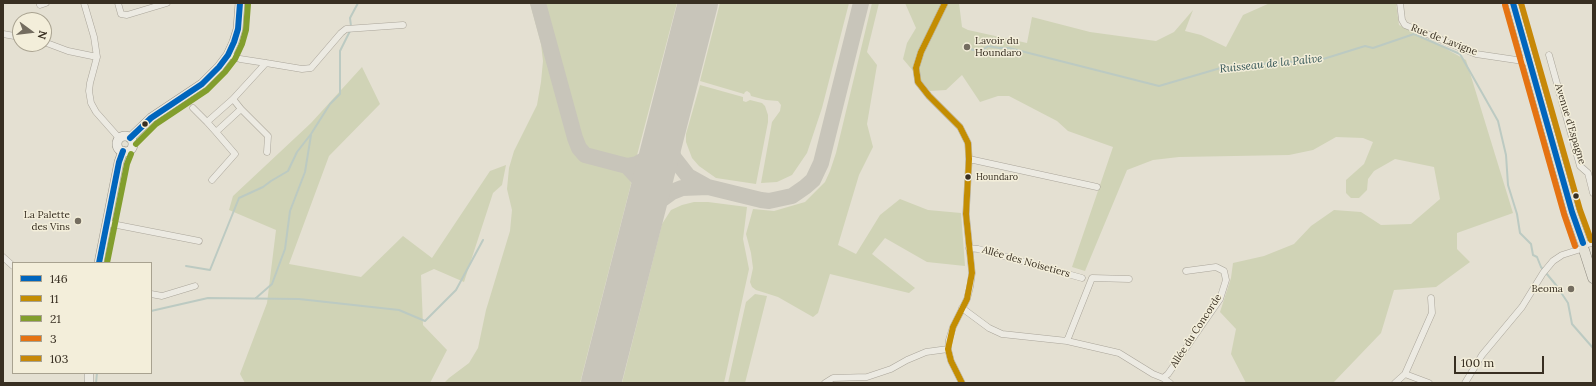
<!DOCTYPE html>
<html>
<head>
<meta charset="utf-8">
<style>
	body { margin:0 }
	#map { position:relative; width:1596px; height:386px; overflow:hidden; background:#e4e0d2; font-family:Lora,serif }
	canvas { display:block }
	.frame { position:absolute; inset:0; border:4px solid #382f22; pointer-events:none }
	.legend { position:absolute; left:12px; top:262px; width:140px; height:112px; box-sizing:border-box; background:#f3eeda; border:1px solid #a8a290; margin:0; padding:5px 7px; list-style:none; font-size:12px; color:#382f22 }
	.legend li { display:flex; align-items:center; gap:8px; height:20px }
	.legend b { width:20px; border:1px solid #a8a290 }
	.north { position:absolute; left:12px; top:12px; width:40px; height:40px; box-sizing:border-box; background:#f3eeda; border:1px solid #a8a290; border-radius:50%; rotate:105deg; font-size:11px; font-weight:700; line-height:16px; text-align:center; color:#382f22 }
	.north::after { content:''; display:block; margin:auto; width:14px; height:18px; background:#746d60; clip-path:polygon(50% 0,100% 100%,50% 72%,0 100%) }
	.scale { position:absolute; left:1454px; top:356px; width:90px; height:18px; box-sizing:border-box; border:2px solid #382f22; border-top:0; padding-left:5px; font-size:12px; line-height:14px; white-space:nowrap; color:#382f22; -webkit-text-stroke:3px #f3eeda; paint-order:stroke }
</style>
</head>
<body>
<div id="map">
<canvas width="1596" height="386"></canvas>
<div class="frame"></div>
<ul class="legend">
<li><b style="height:5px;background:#0065bd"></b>146</li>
<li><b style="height:5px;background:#c38d02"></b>11</li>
<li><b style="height:5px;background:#829e2d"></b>21</li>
<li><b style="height:5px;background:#e57312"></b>3</li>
<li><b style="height:5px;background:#c78808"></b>103</li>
</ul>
<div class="north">N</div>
<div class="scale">100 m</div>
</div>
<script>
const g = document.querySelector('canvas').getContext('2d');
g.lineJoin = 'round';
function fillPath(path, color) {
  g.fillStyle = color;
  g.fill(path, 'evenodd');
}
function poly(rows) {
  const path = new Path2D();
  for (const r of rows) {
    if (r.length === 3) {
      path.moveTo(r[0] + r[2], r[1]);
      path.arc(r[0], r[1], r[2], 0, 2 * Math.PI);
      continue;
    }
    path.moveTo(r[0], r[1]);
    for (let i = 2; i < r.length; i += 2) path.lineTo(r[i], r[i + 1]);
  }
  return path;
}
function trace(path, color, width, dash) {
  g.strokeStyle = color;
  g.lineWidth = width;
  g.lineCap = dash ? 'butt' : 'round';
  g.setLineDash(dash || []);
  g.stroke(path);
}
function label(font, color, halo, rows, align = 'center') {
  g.font = font + ' Lora,serif';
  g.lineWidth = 3;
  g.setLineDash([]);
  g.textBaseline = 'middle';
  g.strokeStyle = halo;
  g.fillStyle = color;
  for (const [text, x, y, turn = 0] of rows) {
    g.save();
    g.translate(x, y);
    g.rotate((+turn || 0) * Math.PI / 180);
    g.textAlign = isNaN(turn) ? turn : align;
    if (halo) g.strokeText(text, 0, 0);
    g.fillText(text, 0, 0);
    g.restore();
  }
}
fillPath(poly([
	[530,3,534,3,576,150,581,156,587,159,623,169,630,175,631,184,580,383,444,383,449,378,469,363,478,348,486,310,510,231,512,210,507,189,509,168,514,151,537,105,541,82,543,61,541,44],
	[541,3,677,3,636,159,629,163,620,162,591,154,584,150,578,136],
	[720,3,849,3,822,108,807,153,792,175,777,182,761,183,772,122,780,111,781,105,778,101,766,100,751,96,750,93,747,91,745,92,744,94,700,81],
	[872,3,879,3,867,52,877,65,867,124,873,147,859,175,838,245,856,254,880,215,900,199,928,210,961,213,965,266,927,262,885,238,872,254,915,288,909,293,830,274,818,313,813,317,778,297,756,290,752,287,750,282,753,268,751,253,746,234,753,209,774,211,805,202,825,182,830,171,836,153],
	[905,3,959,3,962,27,968,30,1027,43,1032,17,1090,32,1156,41,1174,32,1193,10,1185,31,1201,35,1226,47,1243,15,1270,3,1396,3,1399,25,1432,41,1466,60,1513,213,1457,233,1457,249,1470,262,1436,287,1394,290,1381,333,1333,383,1246,383,1231,354,1236,329,1220,312,1231,278,1233,263,1264,256,1294,244,1311,226,1334,210,1361,212,1381,225,1411,224,1440,199,1434,167,1395,159,1374,171,1368,179,1367,190,1359,198,1351,198,1346,193,1346,180,1364,164,1373,142,1363,138,1336,137,1313,150,1289,155,1179,157,1153,160,1127,170,1085,271,1072,267,1113,147,1068,131,1057,121,1009,96,998,96,980,102,962,75,946,90,930,91,903,59,907,43,916,28],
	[362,67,380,104,329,156,289,264,361,277,403,236,432,258,490,171,506,165,502,185,493,193,464,282,434,269,421,275,423,325,447,350,430,383,245,383,240,374,267,303,276,230,229,210,233,196,311,123],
	[700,85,743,97,743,101,746,102,750,100,762,103,765,106,768,115,768,122,756,184,716,178,699,166,692,158,686,142,686,134],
	[694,202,708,202,747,207,743,239,749,269,724,383,622,383,662,224,671,210,682,205],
	[755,294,767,296,745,383,728,383,746,302]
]), '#d0d3b6');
trace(poly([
	[351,26,350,18,358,3],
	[967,47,973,50,984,49,988,46,999,48,1009,48,1159,86,1224,67,1286,62,1305,62,1320,60,1365,46,1373,48,1414,34,1460,54,1498,121,1506,155,1508,185,1517,214,1520,233,1531,244,1533,255,1537,257,1541,267,1556,285,1568,303,1572,324,1593,348],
	[186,266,210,270,239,198,263,187,271,181,288,171,297,152,311,134,330,104,340,94,340,51,350,31],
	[256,298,272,284,285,249,290,211,305,172,311,135],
	[151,311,208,298,299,299,399,310,425,321,456,290,483,240],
	[96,383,97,373]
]), '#bccac2', 2);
trace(poly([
	[538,3,575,138,579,148,585,155,627,166,637,164,651,156,658,149,666,127],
	[668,126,669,144,674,158,688,176,706,186],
	[627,166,639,179,643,187,645,197,642,218],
	[641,228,649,210,654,205,672,192,682,188,708,187,761,200,769,201,792,196,805,187,813,180,821,163,861,3]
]), '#c8c5ba', 16);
trace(poly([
	[601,383,698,3]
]), '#c8c5ba', 40);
const street = poly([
	[84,3,94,37,97,57,90,83,89,91,91,103,96,112,119,138],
	[118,3,121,14,127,15,167,3],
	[945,3,921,52,916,68,918,82,929,96,960,127,968,143,969,159,966,214,972,273,970,287,967,299,953,327,949,340,948,349,951,361,962,383],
	[1400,3,1402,20,1405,25,1476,54,1530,62],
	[40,5,46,3],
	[3,34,20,37],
	[44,42,68,51,97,57],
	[228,55,240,59,266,63,302,69,311,68,341,33,346,29,403,25],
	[1549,55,1580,166,1588,173,1593,193],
	[233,99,241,109,216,132,207,122,233,99,266,63],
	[193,108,207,122],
	[241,109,268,136,267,152],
	[969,159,1097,187],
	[212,180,235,154,216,132],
	[107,223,199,241],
	[1587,244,1593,243],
	[969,248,978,249,1082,278],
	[3,257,13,266],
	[151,294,162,296,195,286],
	[962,308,989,328,1002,334,1067,341,1119,353,1153,374,1163,378,1168,374,1220,299,1226,280,1224,271,1216,267,1186,271],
	[1067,341,1092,278,1129,279],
	[1405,374,1432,313,1431,298],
	[1163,378,1170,383],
	[825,383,833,378,867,377,891,369,907,360,926,352,948,349],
	[1395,383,1405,374,1429,383],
	[1465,383,1482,355,1522,307,1543,273,1553,261,1562,255,1581,249]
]);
const secondary = poly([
	[125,144,8],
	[130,138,151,118,202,84,219,67,228,55,234,42,238,29,240,3],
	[99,263,119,162,123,151],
	[89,383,89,373]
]);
const primary = poly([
	[1513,3,1572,212,1583,243],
	[1584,250,1593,278]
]);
trace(street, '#aaa59a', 7);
trace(secondary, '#99958a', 10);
trace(primary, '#8f8b81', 11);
trace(street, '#eceae2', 6);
trace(secondary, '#eceae2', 9);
trace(primary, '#e4e1d5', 10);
trace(poly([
	[1513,3,1572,212,1583,243],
	[130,138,151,118,202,84,219,67,228,55,234,42,238,29,240,3],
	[99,263,119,162,123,151]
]), '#0065bd', 6);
trace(poly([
	[945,3,921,52,916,68,918,82,929,96,960,127,968,143,969,159,966,214,972,273,967,299,953,327,948,349,951,361,962,383]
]), '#c38d02', 6);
trace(poly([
	[136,144,156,124,207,90,225,72,235,59,242,44,246,30,248,4],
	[107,263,127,164,131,154]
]), '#829e2d', 6);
trace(poly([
	[1505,5,1564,214,1575,246]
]), '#e57312', 6);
trace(poly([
	[1521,3,1580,210,1591,240]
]), '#c78808', 6);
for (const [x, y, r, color] of [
	[967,47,4,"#746d60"],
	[145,124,3.5,"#382f22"],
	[968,177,3.5,"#382f22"],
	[1576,196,3.5,"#382f22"],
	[78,221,4,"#746d60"],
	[1571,289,4,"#746d60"]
]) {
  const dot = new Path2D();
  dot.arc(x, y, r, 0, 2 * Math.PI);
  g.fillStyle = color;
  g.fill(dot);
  trace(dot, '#f3eeda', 1.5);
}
label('9px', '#382f22', '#f3eeda', [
	["Houndaro",976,177]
], 'left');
label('10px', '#382f22', '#f3eeda', [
	["Rue de Lavigne",1444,40,21],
	["Avenue d'Espagne",1570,124,73],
	["Allée des Noisetiers",1026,262,16],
	["Allée du Concorde",1196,331,-57]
]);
label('10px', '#382f22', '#f3eeda', [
	["Lavoir du",975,41,"left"],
	["Houndaro",975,53,"left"],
	["La Palette",70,215],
	["des Vins",70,227],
	["Beoma",1563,289]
], 'right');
label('italic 11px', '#335556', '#f3eeda', [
	["Ruisseau de la Palive",1271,64,-6]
]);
</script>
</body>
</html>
